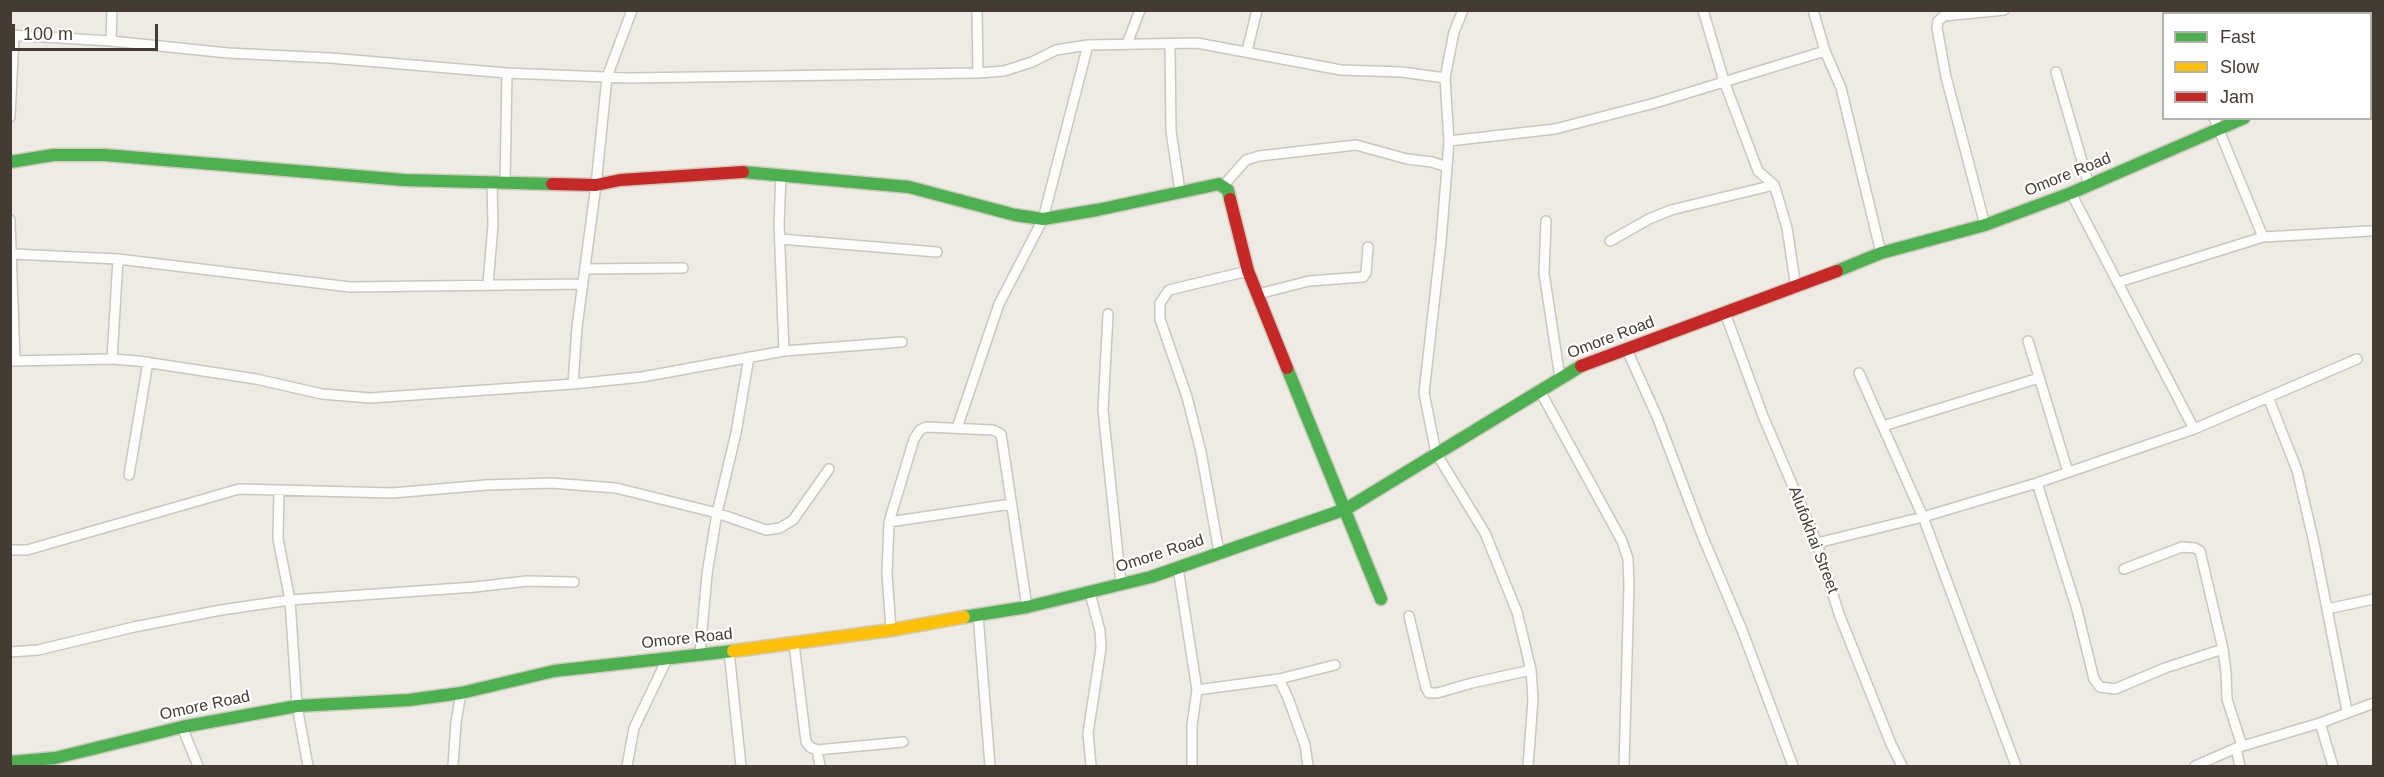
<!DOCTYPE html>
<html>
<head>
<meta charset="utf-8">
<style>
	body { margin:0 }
	#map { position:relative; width:2384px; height:777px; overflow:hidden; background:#eeebe5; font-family:Helvetica,sans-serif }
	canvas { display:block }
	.frame { position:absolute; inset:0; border:12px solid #443c32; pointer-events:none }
	.legend { position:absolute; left:2162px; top:12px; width:210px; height:108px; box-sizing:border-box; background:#fff; border:2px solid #b4b1ad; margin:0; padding:8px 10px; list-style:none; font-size:18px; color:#443c32 }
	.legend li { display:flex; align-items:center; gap:12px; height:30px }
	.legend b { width:30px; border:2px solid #b4b1ad }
	.scale { position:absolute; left:12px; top:24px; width:146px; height:27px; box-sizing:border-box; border:3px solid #443c32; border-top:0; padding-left:8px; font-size:18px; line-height:21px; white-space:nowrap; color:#443c32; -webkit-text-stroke:4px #fff; paint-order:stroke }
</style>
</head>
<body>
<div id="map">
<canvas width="2384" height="777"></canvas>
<div class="frame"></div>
<ul class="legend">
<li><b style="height:8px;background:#4caf50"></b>Fast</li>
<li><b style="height:8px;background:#ffc107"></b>Slow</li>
<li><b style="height:8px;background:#c62828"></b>Jam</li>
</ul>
<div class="scale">100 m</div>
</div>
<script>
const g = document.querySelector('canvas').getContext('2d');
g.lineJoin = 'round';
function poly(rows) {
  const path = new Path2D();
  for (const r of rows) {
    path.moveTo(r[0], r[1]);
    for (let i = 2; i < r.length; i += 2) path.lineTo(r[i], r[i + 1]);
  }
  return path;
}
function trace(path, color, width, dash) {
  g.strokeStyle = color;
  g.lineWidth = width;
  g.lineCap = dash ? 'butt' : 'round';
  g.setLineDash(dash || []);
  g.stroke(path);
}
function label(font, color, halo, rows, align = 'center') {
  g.font = font + ' Helvetica,sans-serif';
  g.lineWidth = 4.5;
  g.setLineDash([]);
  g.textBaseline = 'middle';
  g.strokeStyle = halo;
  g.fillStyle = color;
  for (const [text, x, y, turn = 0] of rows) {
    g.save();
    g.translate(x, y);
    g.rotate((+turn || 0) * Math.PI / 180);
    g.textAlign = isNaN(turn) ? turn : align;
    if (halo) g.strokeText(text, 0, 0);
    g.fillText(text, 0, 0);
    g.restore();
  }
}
const street = poly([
	[977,10,978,73],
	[1463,10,1454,32,1445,78,1449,141,1447,167,1441,242,1424,393,1436,453,1485,533,1517,612,1531,670,1533,699,1528,766],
	[1703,10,1724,81,1758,171,1774,185,1777,194,1787,228,1796,288],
	[1813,10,1825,51,1841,88,1881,253],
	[2172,10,2173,14],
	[2221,14,2228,10],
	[10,35,111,41,228,53,330,58,507,73,629,78,978,73,1004,71,1032,62,1056,50,1088,45,1197,43,1341,70,1402,72,1445,78],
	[111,41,112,10],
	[1127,44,1140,10],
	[1170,45,1171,131,1180,191],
	[1247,51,1257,10],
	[2370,71,2374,70],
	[2056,72,2089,185],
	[10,117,14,36],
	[2214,118,2263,237],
	[1449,141,1555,129,1655,103,1825,51],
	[781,174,779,224,784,351],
	[505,182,507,73],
	[1224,185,1246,160,1259,156,1356,145,1407,159,1432,162,1447,167],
	[2071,193,2194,429],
	[10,220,15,361],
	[1546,221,1544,273,1560,378],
	[1985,225,1946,77,1937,28,1938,21,1944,16,2004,10],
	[780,239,937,252],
	[1610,241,1649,219,1671,210,1774,185],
	[12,254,118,259,350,287,582,284],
	[585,269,683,268],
	[2119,282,2263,237,2370,231],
	[488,284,493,225,492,182],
	[1258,294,1309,281,1363,277,1366,273,1368,247],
	[1725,313,1763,416,1817,543,1839,614,1891,744,1902,766],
	[1108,314,1103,410,1121,584],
	[2028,341,2068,472],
	[1627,350,1658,419,1702,535,1742,630,1793,766],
	[112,359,118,259],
	[10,361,112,359,138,361,256,379,322,394,370,398,573,384,642,377,784,351,902,342],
	[1859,373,1923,517,2016,766],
	[573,384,577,327,596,185,607,77,632,10],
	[1540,391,1622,541,1628,559,1629,585,1624,766],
	[2268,397,2297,470,2314,543,2347,711],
	[1883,426,2039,378],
	[957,428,999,304,1043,219,1088,45],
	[129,475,148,362],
	[2037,483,2077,610,2094,679,2100,687,2115,689,2165,668,2223,649],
	[279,490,278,539,290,600,297,706,308,766],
	[889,522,1011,504],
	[1817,543,1923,517,2037,483,2194,429,2357,359],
	[10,550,27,550,239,489,392,493,486,485,551,483,616,488,717,513,766,530,780,528,793,520,829,469],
	[1219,552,1201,452,1187,397,1160,319,1160,303,1169,290,1248,271],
	[1178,568,1197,690,1192,725,1192,766],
	[2124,569,2182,547,2195,548,2200,551,2223,649,2226,672,2227,699,2242,746],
	[1090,593,1100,631,1101,648,1088,733,1091,766],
	[2327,609,2374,599],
	[978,614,990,766],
	[1409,616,1426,688,1429,693,1437,693,1472,683,1531,670],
	[891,630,887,574,889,522,914,439,920,430,926,427,993,430,1001,434,1027,607],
	[794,644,806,742,810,747,817,750,903,742],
	[729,651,741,766],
	[10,652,38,650,134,627,221,610,290,600,475,587,527,581,574,582],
	[700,654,707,574,717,513,736,433,749,357],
	[1279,679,1288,698,1305,745,1308,766],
	[1197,690,1279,679,1335,665],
	[2320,723,2333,766],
	[182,727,198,766],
	[2236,748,2240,766],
	[817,750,820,766],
	[453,766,456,722,461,693],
	[627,766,634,728,668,657],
	[2195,766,2236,748,2320,723,2374,703]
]);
const fast = poly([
	[10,162,53,155,105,155,404,180,552,184],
	[743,172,909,187,1015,215,1043,219,1097,210,1219,184,1228,190,1230,199],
	[1837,271,1881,253,1985,225,2071,193,2244,118],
	[1287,368,1381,599],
	[964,617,1027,607,1151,577,1346,509,1581,366],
	[10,762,55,758,182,727,297,706,409,700,461,693,554,671,733,651]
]);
const slow = poly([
	[733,651,891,630,964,617]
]);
const jam = poly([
	[552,184,596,185,620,180,743,172],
	[1230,199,1248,271,1287,368],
	[1581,366,1837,271]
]);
trace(street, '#cac7c1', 12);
trace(fast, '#cfcabd', 15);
trace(slow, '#cfcabd', 15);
trace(jam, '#cfcabd', 15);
trace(street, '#fcfcfb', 9);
trace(fast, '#4caf50', 12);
trace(slow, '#ffc107', 12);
trace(jam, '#c62828', 12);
label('16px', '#443c32', '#fff', [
	["Omore Road",2068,175,-22],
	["Omore Road",1611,338,-21],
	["Alufokhai Street",1813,540,69],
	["Omore Road",1160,554,-18],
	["Omore Road",687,639,-6],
	["Omore Road",205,706,-12]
]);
</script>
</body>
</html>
